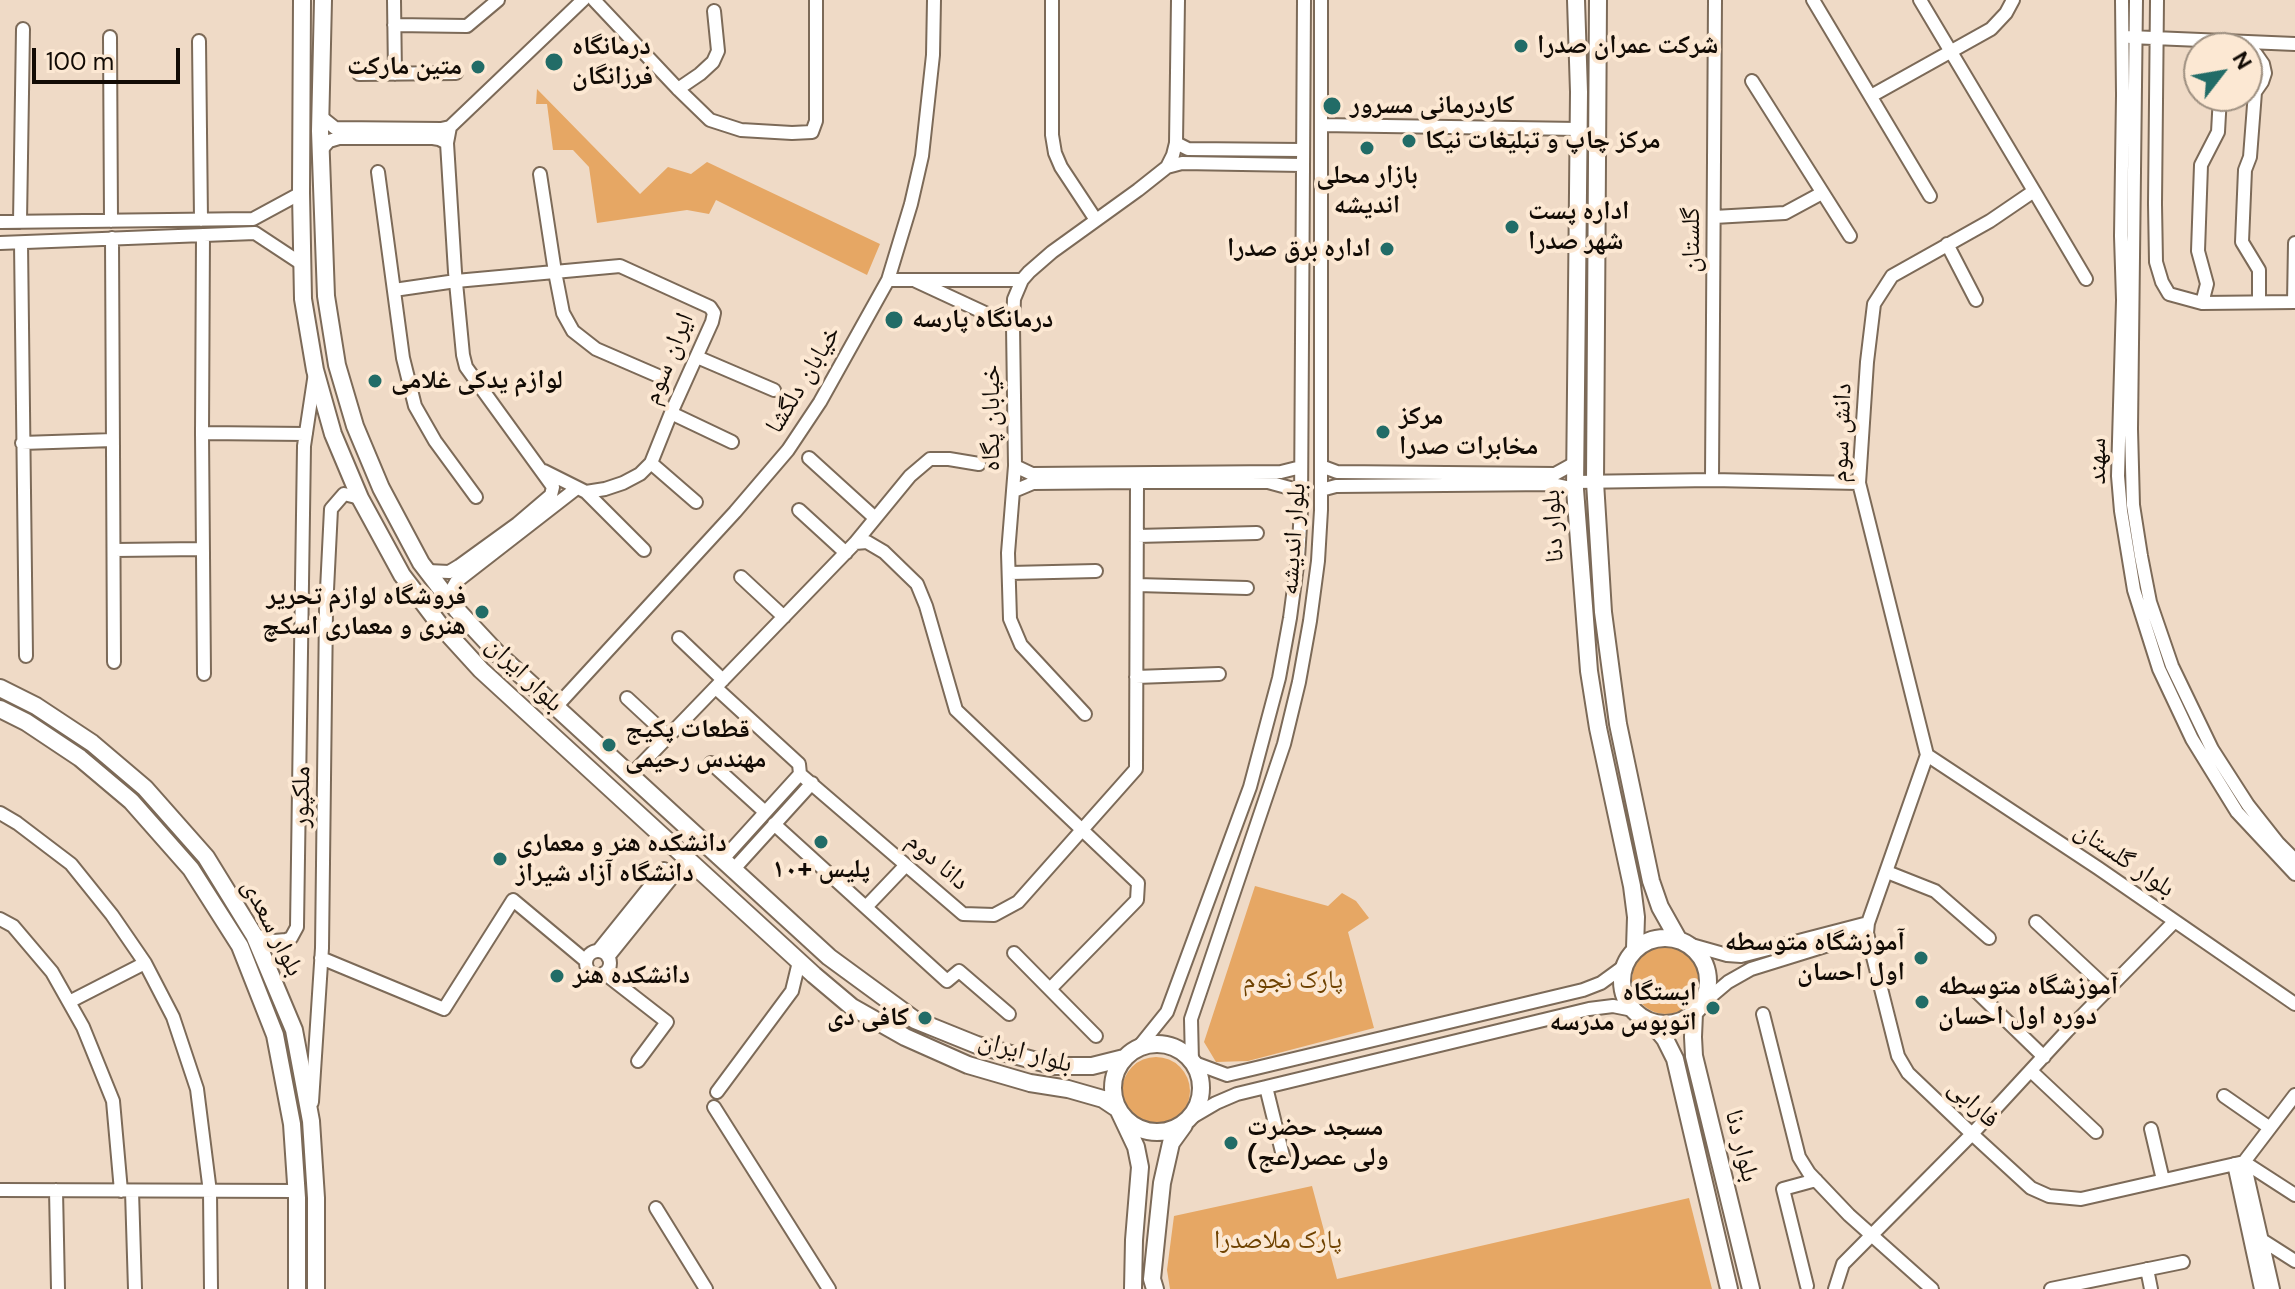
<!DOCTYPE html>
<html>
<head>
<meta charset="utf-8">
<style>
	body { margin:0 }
	#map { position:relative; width:2295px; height:1289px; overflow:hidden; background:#efdac6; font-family:"DM Sans",sans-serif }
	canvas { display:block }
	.north { position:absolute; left:2183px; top:32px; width:80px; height:80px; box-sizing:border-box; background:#fce8d3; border:2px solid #9e9081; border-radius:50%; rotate:59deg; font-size:22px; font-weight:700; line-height:32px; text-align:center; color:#120b05 }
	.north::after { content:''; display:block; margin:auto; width:28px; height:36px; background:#226c67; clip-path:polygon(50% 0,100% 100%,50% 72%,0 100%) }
	.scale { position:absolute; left:32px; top:48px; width:148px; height:36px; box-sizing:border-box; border:4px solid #120b05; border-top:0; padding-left:10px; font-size:24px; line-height:28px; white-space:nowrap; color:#120b05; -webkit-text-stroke:6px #fce8d3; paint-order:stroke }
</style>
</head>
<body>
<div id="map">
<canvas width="2295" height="1289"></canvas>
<div class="north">N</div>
<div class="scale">100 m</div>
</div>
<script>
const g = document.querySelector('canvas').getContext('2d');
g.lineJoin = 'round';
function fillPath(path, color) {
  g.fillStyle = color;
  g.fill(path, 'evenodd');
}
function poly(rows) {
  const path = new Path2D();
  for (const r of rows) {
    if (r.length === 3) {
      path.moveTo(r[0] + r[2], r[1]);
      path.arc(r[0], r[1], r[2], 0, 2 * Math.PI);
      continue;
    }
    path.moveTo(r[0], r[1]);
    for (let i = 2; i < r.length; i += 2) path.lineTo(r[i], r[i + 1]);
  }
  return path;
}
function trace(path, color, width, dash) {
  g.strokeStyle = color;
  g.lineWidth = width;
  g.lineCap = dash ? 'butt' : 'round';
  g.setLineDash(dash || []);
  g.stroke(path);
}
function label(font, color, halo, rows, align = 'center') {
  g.font = font + ' "DM Sans","Noto Naskh Arabic",sans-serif';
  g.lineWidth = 8;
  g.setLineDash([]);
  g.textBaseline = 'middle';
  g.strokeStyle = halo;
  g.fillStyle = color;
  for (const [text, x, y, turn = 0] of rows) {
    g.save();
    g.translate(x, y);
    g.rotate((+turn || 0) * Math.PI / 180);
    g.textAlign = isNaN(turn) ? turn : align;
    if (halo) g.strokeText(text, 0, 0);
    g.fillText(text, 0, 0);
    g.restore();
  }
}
fillPath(poly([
	[537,89,640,194,668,167,691,174,707,162,880,244,867,275,716,200,709,214,687,210,597,223,589,167,573,150,553,150,547,104,536,104],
	[1255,886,1328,906,1342,893,1356,901,1369,918,1348,932,1374,1028,1248,1061,1216,1062,1204,1042],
	[1666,980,34],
	[1156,1091,34],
	[1312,1186,1337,1279,1689,1198,1712,1289,1170,1289,1167,1270,1174,1216]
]), '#e6a764');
const minor = poly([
	[394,0,395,74],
	[594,0,678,89,710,120,741,130,792,133,812,132,816,121,816,0],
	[1052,0,1052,135,1055,153,1061,167,1096,220],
	[1321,0,1321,510,1318,561,1310,621,1299,682,1284,744,1191,1019,1192,1062,1227,1075,1583,990,1601,983,1623,967],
	[1813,0,1930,196],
	[1920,0,2034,191,1990,221,1892,276,1874,304,1867,362,1859,483,1927,755],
	[2122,0,2123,95,2121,236,2123,300,2118,476,2121,511,2134,590,2159,669,2192,739,2237,812,2295,874],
	[2136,0,2131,429,2133,505,2141,556,2150,602,2172,666,2212,749,2248,805,2278,843,2295,860],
	[2157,0,2155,204,2156,262,2162,282,2169,294,2202,303,2295,302],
	[394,25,467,26,498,0],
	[110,37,111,221],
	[2130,37,2295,44],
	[199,41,201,220],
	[2242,42,2256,54,2263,64,2265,73,2262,82,2255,92,2250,157,2245,170,2242,242,2259,270,2259,302],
	[359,74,456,73],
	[1752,81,1850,236],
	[678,89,700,74,713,62,718,51,714,11],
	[1871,96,1991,29,2006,13,2013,0],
	[320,116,335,128,441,129,450,127],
	[1321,125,1578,129],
	[1176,143,1188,149,1302,150],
	[321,150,329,141,339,138,433,138,439,139,447,143,450,127,583,0],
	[1167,167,1182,163,1302,165],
	[378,172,403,358,415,406,435,441,476,497],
	[540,174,555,272,563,313,573,331,596,349,663,378],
	[2034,191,2086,279],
	[1714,217,1785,213,1822,193],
	[0,222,253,219,301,193],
	[20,222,23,29],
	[203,235,202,433,204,674],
	[112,238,114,662],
	[0,243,255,233,302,264],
	[21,243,26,656],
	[1947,244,1976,300],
	[888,280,1022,280],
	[916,281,1013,326],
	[394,290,456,281,620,266,710,307,714,313,712,322,671,413,651,463,640,474,623,483,605,489,586,492,544,471],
	[2294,302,2295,243],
	[2202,303,2207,284,2198,251,2201,165,2218,132,2220,96],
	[697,357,774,390],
	[671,413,732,442],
	[202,433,306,434],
	[22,443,113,440],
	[809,458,875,518],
	[651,463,696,502],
	[1015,466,1032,474,1281,472,1301,467],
	[1321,466,1337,472,1555,474,1575,463],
	[1712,480,1715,0],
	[1575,482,1712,480,1859,483],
	[1321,490,1336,486,1553,484,1575,489],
	[1014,491,1033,483,1137,482,1268,482,1301,491],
	[586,492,644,550],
	[799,510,846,553],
	[1137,536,1257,533],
	[855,543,867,542,884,552,917,584,926,606,956,710,1138,883,1137,900,1050,989],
	[114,550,203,549],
	[428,571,449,572,459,566,517,524,551,495,553,487,466,367,463,355,455,272,447,143],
	[1010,573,1096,571],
	[741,577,784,617],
	[1137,585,1247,588],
	[453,605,452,589,456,582,577,488],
	[679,638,723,680],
	[1136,677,1219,674],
	[716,688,799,764,800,774,963,914,994,915,1018,902,1136,769,1137,482],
	[627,698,668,736],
	[555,708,735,512,788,450,820,402,888,280,911,204,922,156,933,55,934,0],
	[1085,714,1021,645,1010,619,1008,553,1015,466,1013,326,1014,299,1022,280,1029,272,1052,252,1138,190,1167,167,1173,155,1176,143,1178,0],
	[1927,755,1868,923,1867,933,1898,1056,1908,1073,1972,1134,2031,1188,2049,1196,2081,1199,2244,1162,2295,1095],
	[1927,755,2098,868,2295,1004],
	[711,763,765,812],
	[630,776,855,543,910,476,930,459,949,459,979,464],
	[0,813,17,823,71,864,112,915,145,963,173,1017,197,1089,210,1192,211,1289],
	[774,824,947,981,959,971,1009,1014],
	[722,860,800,774],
	[733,870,812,783],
	[1887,872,1935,891,1989,938],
	[866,907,906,865],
	[0,919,13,926,52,972,83,1027,113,1101,121,1191],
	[2036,922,2108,989],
	[254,935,274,941,286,940,291,938,297,927,304,446,315,373],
	[1688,944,1727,955,1741,956,1868,923],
	[598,951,664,869,673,876],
	[598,963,12],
	[1014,953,1096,1036],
	[608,957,687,859],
	[321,958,444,1009,513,900,586,961],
	[604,973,667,1022,638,1061],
	[1977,992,2044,1057],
	[69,1002,145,963],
	[1702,1004,1728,982,1751,969,1867,933],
	[1763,1014,1799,1157,1809,1173,1849,1215,1932,1289],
	[1138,1048,1167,1012,1250,787,1279,678,1290,618,1298,558,1301,510,1304,0],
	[2031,1071,2096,1132],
	[1266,1087,1283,1156],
	[717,1092,792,991,799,962],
	[2224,1096,2270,1128],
	[312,1102,322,948,326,610,331,509,344,494,360,498],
	[714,1107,829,1289],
	[1187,1120,1216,1103,1237,1094,1589,1009,1613,1006,1633,1010],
	[2151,1129,2163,1180],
	[2244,1162,2273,1289],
	[2244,1162,2295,1195],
	[2234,1164,2261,1289],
	[0,1190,297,1191],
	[56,1190,58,1289],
	[132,1191,135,1289],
	[656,1208,706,1289],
	[2262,1240,2295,1261],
	[2147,1269,2151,1289],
	[1807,1286,1783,1189,1816,1180],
	[1835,1289,1843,1264,1972,1134,2067,1031,2175,921],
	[2051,1289,2183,1262]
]);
const major = poly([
	[302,0,301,193,303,299,315,370,333,434,360,498,402,575,440,625,481,670,814,975,852,1007,905,1037,968,1065,1030,1083,1068,1089,1103,1099,1118,1109,1136,1147,1140,1167,1134,1240,1133,1289],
	[323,0,320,131,326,296,337,365,355,426,381,488,421,563,457,610,498,654,829,957,915,1020,977,1045,1055,1066,1092,1066,1124,1058],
	[1576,0,1579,92,1575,489,1589,671,1598,728,1632,886,1636,917,1635,948],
	[1598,0,1595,482,1603,612,1618,724,1651,881,1660,907,1678,939],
	[0,688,36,706,92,743,145,788,206,857,254,935,294,1030,311,1121,316,1198,316,1289],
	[0,709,26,722,80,758,131,801,191,869,240,946,275,1035,292,1124,297,1198,297,1289],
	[1665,981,43],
	[1694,1013,1693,1037,1694,1056,1751,1289],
	[1652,1023,1665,1039,1675,1059,1729,1289],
	[1157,1088,44],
	[1155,1289,1152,1279,1162,1183,1171,1143,1184,1125]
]);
trace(minor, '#7c6a58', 16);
trace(major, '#7c6a58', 20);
trace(minor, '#fff', 12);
trace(major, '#fff', 16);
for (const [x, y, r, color] of [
	[1521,46,8,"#226c67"],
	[554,62,10,"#226c67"],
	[478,67,8,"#226c67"],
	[1332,106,10,"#226c67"],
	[1409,141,8,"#226c67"],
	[1367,148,8,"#226c67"],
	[1512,227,8,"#226c67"],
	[1387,249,8,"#226c67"],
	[894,320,10,"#226c67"],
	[375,381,8,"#226c67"],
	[1383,432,8,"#226c67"],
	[482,612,8,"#226c67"],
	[609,745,8,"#226c67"],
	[821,842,8,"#226c67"],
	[500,859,8,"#226c67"],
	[1921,958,8,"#226c67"],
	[557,976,8,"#226c67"],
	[1922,1002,8,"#226c67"],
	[1713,1008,8,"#226c67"],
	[925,1018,8,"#226c67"],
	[1231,1143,8,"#226c67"]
]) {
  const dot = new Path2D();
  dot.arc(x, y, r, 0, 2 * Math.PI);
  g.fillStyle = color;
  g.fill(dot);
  trace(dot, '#fce8d3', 3);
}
label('bold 26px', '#120b05', '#fce8d3', [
	["شرکت عمران صدرا",1537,46],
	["درمانگاه",572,47],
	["فرزانگان",572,77],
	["متین مارکت",462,67,"right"],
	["کاردرمانی مسرور",1350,106],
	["مرکز چاپ و تبلیغات نیکا",1425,141],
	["بازار محلی",1367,176,"center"],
	["اندیشه",1367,206,"center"],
	["اداره پست",1528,212],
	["شهر صدرا",1528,242],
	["اداره برق صدرا",1371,249,"right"],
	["درمانگاه پارسه",912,320],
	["لوازم یدکی غلامی",391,381],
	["مرکز",1399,417],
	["مخابرات صدرا",1399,447],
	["فروشگاه لوازم تحریر",466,597,"right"],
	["هنری و معماری اسکچ",466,627,"right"],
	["قطعات پکیج",625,730],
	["مهندس رحیمی",625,760],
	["دانشکده هنر و معماری",516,844],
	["دانشگاه آزاد شیراز",516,874],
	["پلیس +۱۰",821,870,"center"],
	["آموزشگاه متوسطه",1905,943,"right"],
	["اول احسان",1905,973,"right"],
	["دانشکده هنر",573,976],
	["آموزشگاه متوسطه",1938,987],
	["دوره اول احسان",1938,1017],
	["ایستگاه",1697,993,"right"],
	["اتوبوس مدرسه",1697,1023,"right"],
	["کافی دی",909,1018,"right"],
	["مسجد حضرت",1247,1128],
	["ولی عصر(عج)",1247,1158]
], 'left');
label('26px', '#120b05', '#fce8d3', [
	["گلستان",1692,240,-90],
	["ایران سوم",669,359,-68],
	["خیابان دلگشا",804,380,-59],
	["خیابان پگاه",992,418,-90],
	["دانش سوم",1842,433,-88],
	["سهند",2098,461,-90],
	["بلوار دنا",1554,526,-93],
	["بلوار اندیشه",1294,539,-86],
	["بلوار ایران",524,675,44],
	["ملکپور",302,797,-89],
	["بلوار گلستان",2124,860,34],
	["دانا دوم",937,862,41],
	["بلوار سعدی",272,928,63],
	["بلوار ایران",1025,1053,15],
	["فارابی",1973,1104,43],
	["بلوار دنا",1741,1146,76]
]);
label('26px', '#6f4201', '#fce8d3', [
	["پارک نجوم",1293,981],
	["پارک ملاصدرا",1278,1241]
]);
</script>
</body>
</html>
